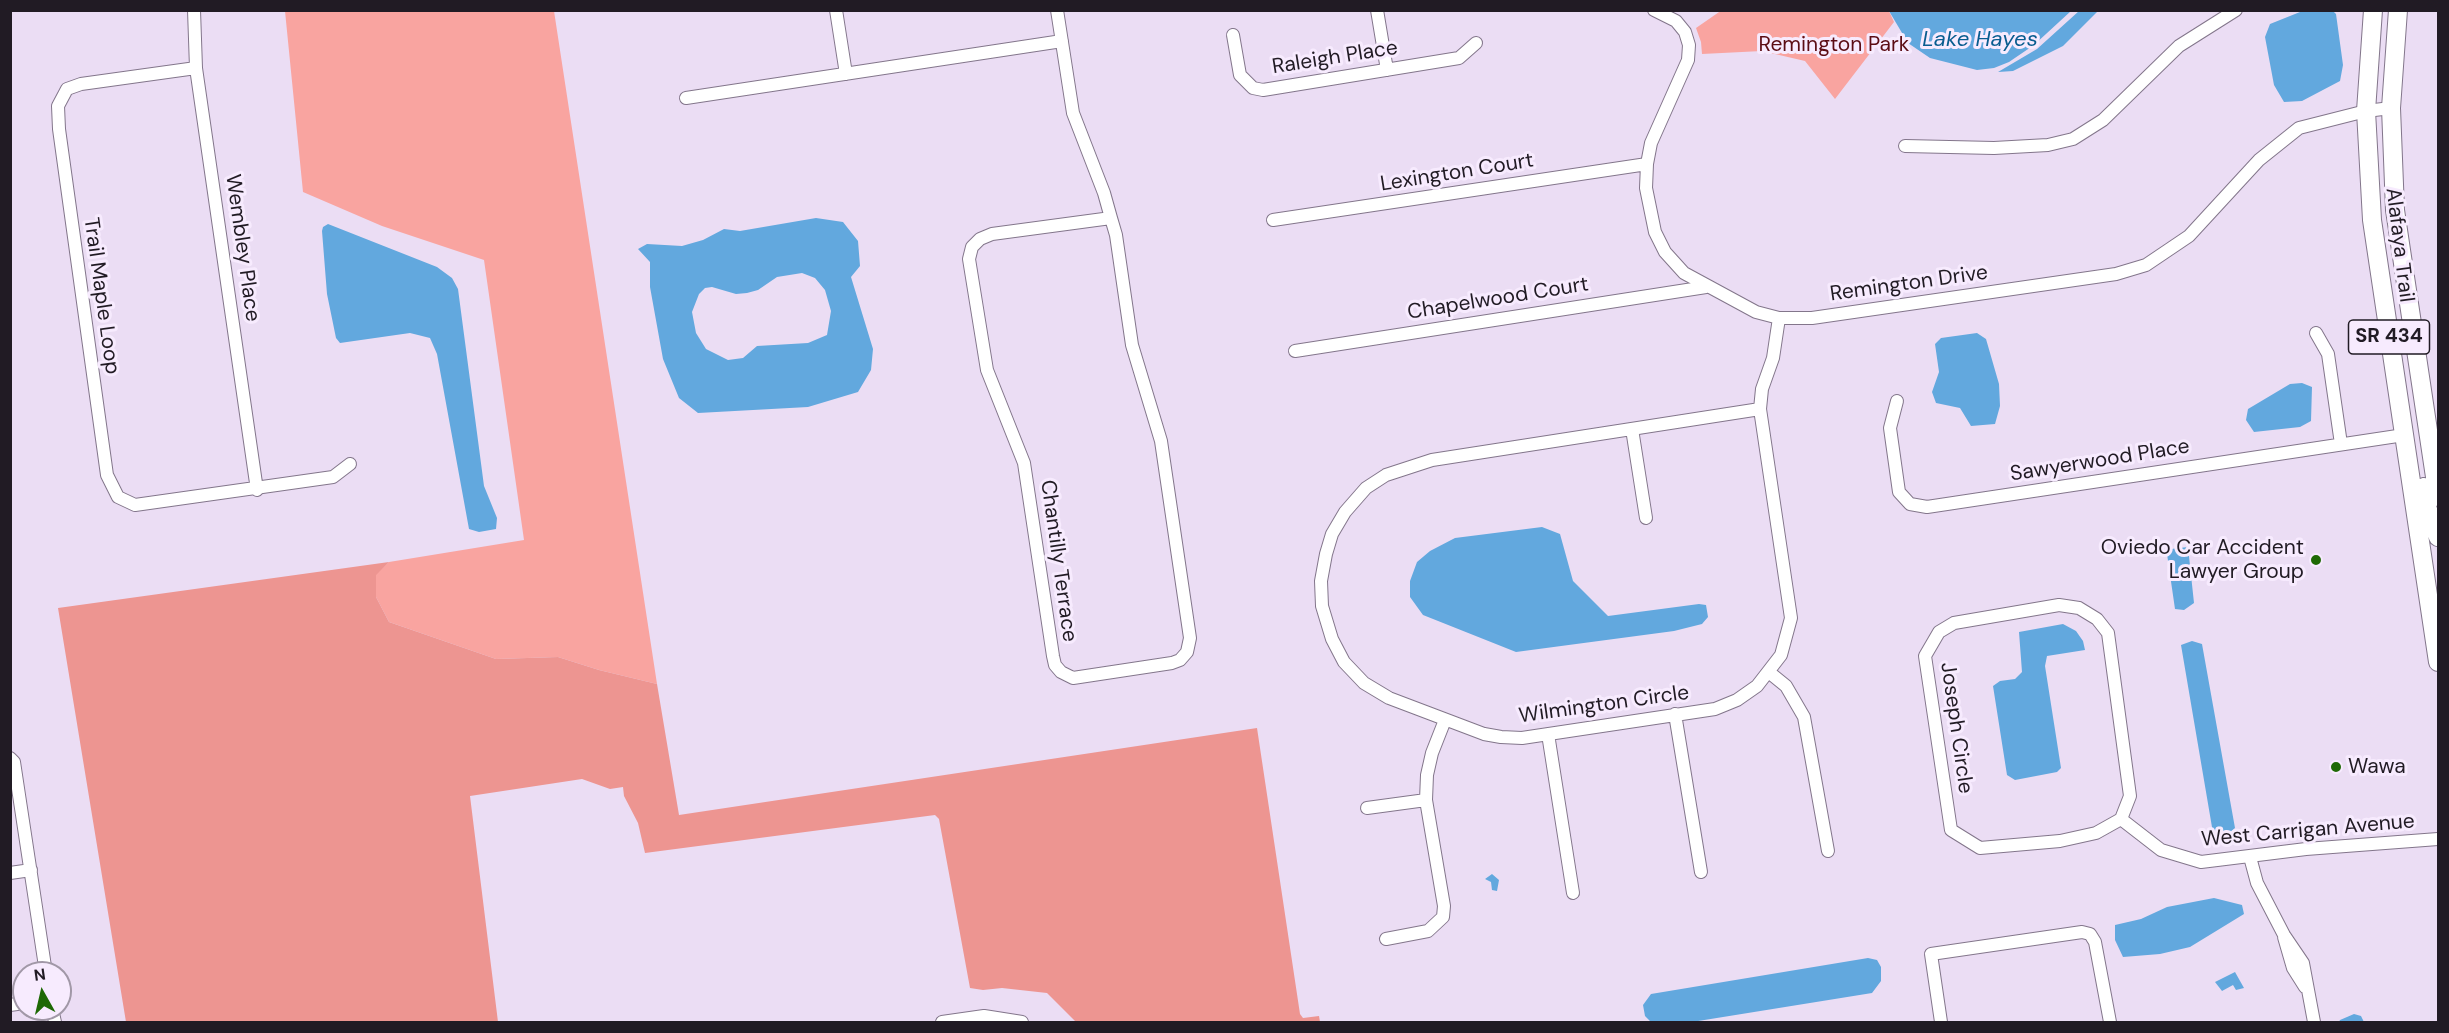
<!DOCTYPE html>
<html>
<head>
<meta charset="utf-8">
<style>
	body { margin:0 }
	#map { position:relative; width:2449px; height:1033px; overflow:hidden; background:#ebddf4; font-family:"DM Sans",sans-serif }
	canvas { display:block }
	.frame { position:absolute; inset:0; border:12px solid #211b24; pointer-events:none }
	.north { position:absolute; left:12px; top:961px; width:60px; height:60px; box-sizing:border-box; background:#f7ebfe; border:2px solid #a198a7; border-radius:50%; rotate:352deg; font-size:16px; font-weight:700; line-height:24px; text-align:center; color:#211b24 }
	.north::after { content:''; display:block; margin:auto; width:21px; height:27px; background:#1e6905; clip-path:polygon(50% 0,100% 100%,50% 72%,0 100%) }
</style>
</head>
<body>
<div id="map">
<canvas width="2449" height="1033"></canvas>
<div class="frame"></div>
<div class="north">N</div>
</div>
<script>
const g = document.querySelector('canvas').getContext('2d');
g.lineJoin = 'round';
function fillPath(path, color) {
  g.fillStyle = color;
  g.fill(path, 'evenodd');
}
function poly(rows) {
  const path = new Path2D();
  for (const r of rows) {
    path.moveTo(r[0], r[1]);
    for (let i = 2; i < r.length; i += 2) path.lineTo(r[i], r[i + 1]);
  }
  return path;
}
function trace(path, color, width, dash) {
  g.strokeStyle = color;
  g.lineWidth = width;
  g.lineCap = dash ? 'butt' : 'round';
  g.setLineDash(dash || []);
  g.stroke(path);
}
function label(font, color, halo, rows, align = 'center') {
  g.font = font + ' "DM Sans",sans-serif';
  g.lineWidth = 6;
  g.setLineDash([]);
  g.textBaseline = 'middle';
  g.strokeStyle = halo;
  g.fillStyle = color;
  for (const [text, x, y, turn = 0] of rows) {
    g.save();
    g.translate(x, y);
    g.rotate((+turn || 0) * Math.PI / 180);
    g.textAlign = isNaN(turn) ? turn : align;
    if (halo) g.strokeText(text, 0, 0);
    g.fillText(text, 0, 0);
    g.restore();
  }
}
fillPath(poly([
	[1722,10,1889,11,1894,22,1835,99,1805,61,1762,51,1702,54,1701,42,1696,28],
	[285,11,554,11,657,684,599,670,558,657,496,659,389,622,376,597,376,574,389,562,524,540,484,260,382,226,303,192]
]), '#f9a4a0');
fillPath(poly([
	[389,562,376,575,376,597,389,622,496,659,558,657,599,670,657,684,679,815,1257,728,1300,1014,1303,1018,1319,1016,1320,1022,1076,1022,1047,993,1002,988,983,990,970,988,939,819,935,815,645,853,638,823,624,796,623,787,610,789,582,779,470,796,498,1022,126,1022,58,608]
]), '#ed9591');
fillPath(poly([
	[2305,10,2333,11,2336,14,2343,65,2340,81,2302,101,2284,102,2274,85,2265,37,2270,24],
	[1889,11,2071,11,2034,45,2009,62,1994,68,1977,70,1930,58,1908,43],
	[2079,11,2098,11,2063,46,2013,71,1998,72,2037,49],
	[816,218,843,222,858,241,860,266,851,277,873,349,871,370,858,392,808,407,698,413,679,398,663,359,650,287,650,262,638,249,647,244,682,246,703,240,724,229,740,231],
	[802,273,815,278,825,290,831,311,827,335,808,343,757,346,743,358,728,360,706,349,696,333,692,312,699,294,705,288,712,287,736,294,747,293,758,290,777,277],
	[328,224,437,267,452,278,458,289,484,486,497,518,496,529,479,532,469,529,437,354,430,338,410,333,340,343,336,338,327,294,322,231,323,227],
	[1977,333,1986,339,1999,384,2000,406,1995,424,1971,426,1960,408,1936,403,1932,392,1939,372,1935,344,1941,338],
	[2302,383,2312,387,2311,421,2300,427,2254,432,2246,420,2248,409,2290,384],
	[1542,527,1560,534,1573,581,1608,616,1699,604,1706,605,1708,617,1702,624,1674,631,1516,652,1423,615,1410,597,1410,581,1417,562,1430,551,1455,538],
	[2188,547,2194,603,2184,610,2175,609,2167,554,2171,549],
	[2063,624,2076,631,2083,641,2085,650,2047,656,2045,666,2061,768,2057,772,2015,780,2007,775,1993,686,2000,681,2015,679,2022,672,2019,632],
	[2192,641,2202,644,2235,828,2224,837,2213,833,2181,645],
	[1492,874,1499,880,1497,891,1492,890,1491,882,1485,879],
	[2214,898,2242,905,2244,914,2190,947,2160,954,2123,957,2115,940,2115,925,2141,919,2167,907],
	[1868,958,1877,960,1881,967,1881,981,1872,993,1692,1022,1651,1022,1645,1016,1643,1005,1651,994],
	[2235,972,2244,988,2236,990,2233,985,2222,991,2215,982],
	[2354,1014,2361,1016,2364,1022,2339,1022,2340,1020]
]), '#62a8de');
const minor = poly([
	[194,10,196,68,257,490],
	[836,10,846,74],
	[1057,10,1073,113,1104,193,1111,218,1116,235,1132,345,1161,441,1190,638,1187,652,1180,660,1172,663,1073,678,1061,672,1055,665,1053,656,1024,463,987,370,969,259,972,247,980,239,992,234,1111,218],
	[1377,10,1387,70],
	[1654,10,1676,21,1685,32,1689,45,1688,60,1651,143,1647,164,1646,188,1655,232,1665,252,1684,273,1756,312,1779,318,1812,318,2116,274,2146,265,2189,236,2259,160,2299,128,2366,111,2391,108],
	[1233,35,1240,75,1253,88,1263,90,1459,58,1476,43],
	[196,68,81,84,67,89,58,106,59,129,107,475,118,497,135,505,333,477,350,464],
	[686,98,1062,41],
	[1905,146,1994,148,2048,145,2073,139,2103,120,2179,46,2236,10],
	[1273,220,1647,164],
	[2316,333,2328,354,2341,444],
	[1295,351,1706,287],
	[1897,401,1890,428,1899,492,1910,504,1927,507,2404,435],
	[1760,409,1432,460,1386,475,1366,488,1345,512,1332,534,1326,554,1321,581,1322,606,1332,639,1344,662,1364,683,1389,698,1484,734,1501,737,1522,738,1715,709,1737,700,1757,686,1781,655,1791,618,1760,409,1762,389,1773,358,1779,318],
	[1632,429,1646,518],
	[2059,605,2079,608,2097,619,2108,633,2130,796,2121,819,2096,833,2060,841,1980,848,1951,830,1925,656,1939,632,1954,623,2059,605],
	[1770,673,1786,686,1804,717,1828,851],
	[1675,714,1701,872],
	[1548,734,1573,893],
	[10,758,14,762,46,973],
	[1367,808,1426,800],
	[2121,819,2161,850,2201,862,2306,849,2438,839],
	[2250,857,2257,883,2284,935,2303,963,2314,1022],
	[10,873,31,870],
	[2284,937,2293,968,2305,987],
	[1386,939,1428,931,1443,917,1444,906,1426,800,1427,775,1432,753,1445,720],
	[10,1005,24,1003],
	[52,1009,55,1022],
	[942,1022,984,1016,1022,1022],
	[1941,1022,1931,954,2082,932,2090,934,2095,942,2110,1022]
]);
const primary = poly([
	[2373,10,2366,111,2372,220,2438,662],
	[2398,10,2391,108,2395,210,2438,497],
	[2424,487,2427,507,2438,537]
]);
trace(minor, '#83768b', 14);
trace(primary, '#83768b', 20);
trace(minor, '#fff', 12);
trace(primary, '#fff', 18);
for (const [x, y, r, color] of [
	[2316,560,6,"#1e6905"],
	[2336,767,6,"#1e6905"]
]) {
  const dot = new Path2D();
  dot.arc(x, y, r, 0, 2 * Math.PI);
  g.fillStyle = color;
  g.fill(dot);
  trace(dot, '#f7ebfe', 2);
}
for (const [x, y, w] of [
	[2389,337,81]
]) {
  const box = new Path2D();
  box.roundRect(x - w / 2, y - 17, w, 34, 4.5);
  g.fillStyle = '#f7ebfe';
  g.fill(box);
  trace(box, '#211b24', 1.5);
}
label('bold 20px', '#211b24', null, [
	["SR 434",2389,337]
]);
label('21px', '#5b0c14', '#f7ebfe', [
	["Remington Park",1834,45]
]);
label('21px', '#211b24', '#f7ebfe', [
	["Raleigh Place",1335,58,-9],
	["Lexington Court",1457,173,-9],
	["Alafaya Trail",2399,245,83],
	["Wembley Place",242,248,82],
	["Remington Drive",1909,284,-8],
	["Trail Maple Loop",101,296,82],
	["Chapelwood Court",1498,299,-9],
	["Sawyerwood Place",2100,461,-9],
	["Chantilly Terrace",1058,561,82],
	["Wilmington Circle",1604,705,-8],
	["Joseph Circle",1956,728,82],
	["West Carrigan Avenue",2308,831,-5]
]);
label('21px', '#211b24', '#f7ebfe', [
	["Oviedo Car Accident",2304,548],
	["Lawyer Group",2304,572],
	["Wawa",2348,767,"left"]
], 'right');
label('italic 22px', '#095d90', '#f7ebfe', [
	["Lake Hayes",1980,40]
]);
</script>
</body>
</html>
